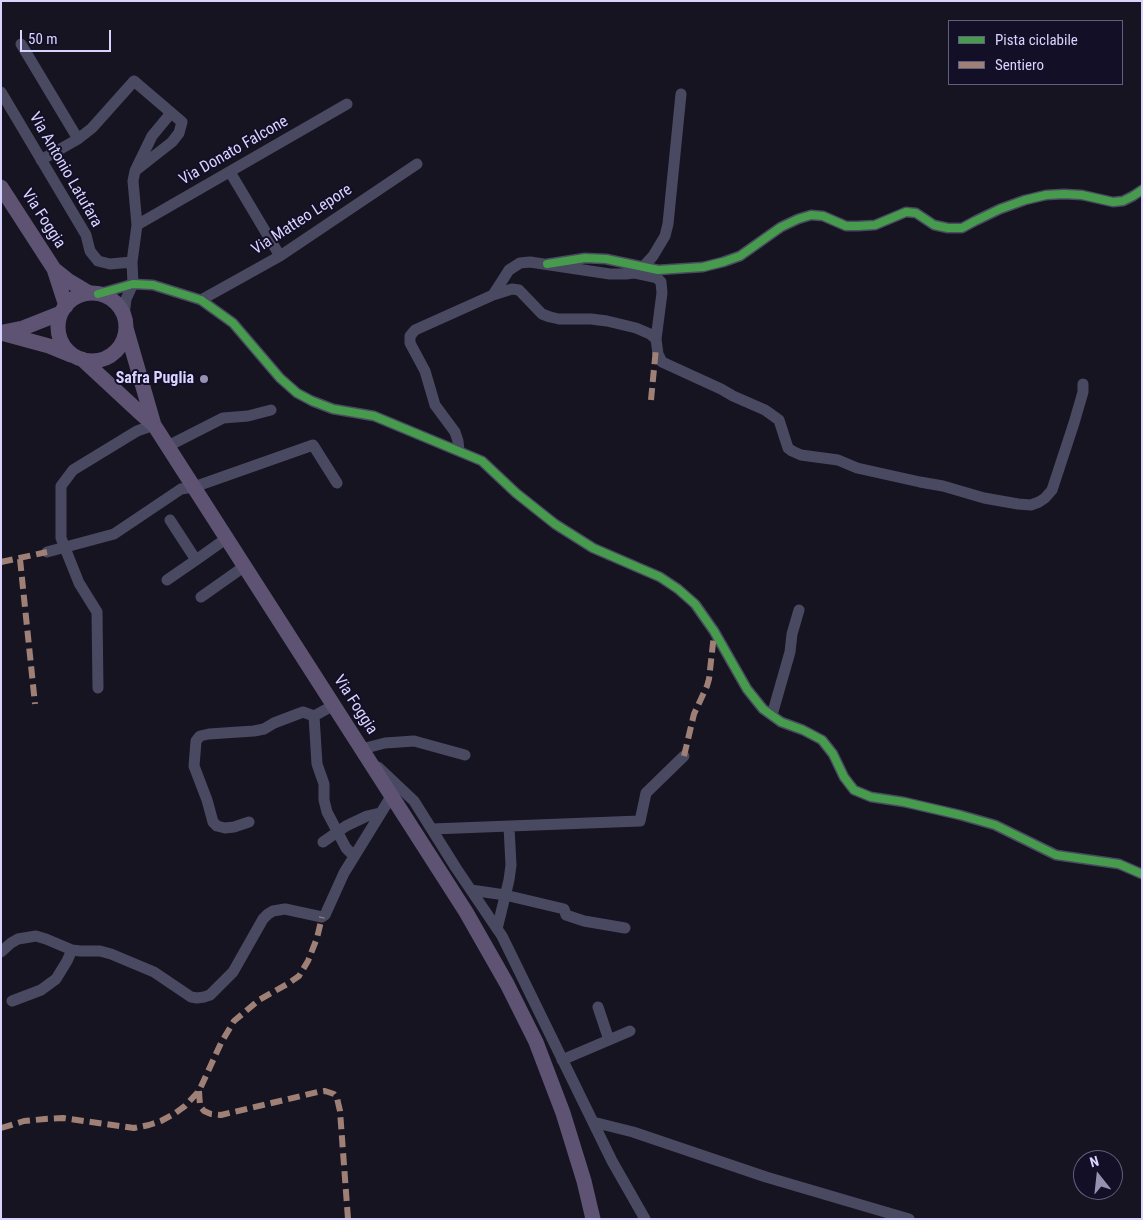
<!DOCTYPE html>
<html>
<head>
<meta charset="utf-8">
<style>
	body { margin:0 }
	#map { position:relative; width:1143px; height:1220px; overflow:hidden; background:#161421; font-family:"Roboto Condensed",sans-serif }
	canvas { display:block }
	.frame { position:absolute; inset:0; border:2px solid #d9d4ff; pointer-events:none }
	.legend { position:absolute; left:948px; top:20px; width:175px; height:65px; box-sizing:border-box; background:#130f26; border:1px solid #625e7d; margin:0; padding:6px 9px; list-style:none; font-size:15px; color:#d9d4ff }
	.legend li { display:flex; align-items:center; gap:10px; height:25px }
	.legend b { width:25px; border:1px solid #625e7d }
	.north { position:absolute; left:1073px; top:1150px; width:50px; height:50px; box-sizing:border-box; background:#130f26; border:1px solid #625e7d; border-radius:50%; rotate:344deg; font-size:14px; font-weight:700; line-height:20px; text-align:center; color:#d9d4ff }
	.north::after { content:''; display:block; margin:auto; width:18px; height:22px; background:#9591b1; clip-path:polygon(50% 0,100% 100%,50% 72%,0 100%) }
	.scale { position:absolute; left:20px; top:30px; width:91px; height:22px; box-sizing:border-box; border:2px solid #d9d4ff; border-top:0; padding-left:6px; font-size:15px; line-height:18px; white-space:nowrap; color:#d9d4ff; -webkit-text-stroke:4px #130f26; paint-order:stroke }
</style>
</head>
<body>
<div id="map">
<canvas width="1143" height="1220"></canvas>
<div class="frame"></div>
<ul class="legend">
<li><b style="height:6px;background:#469c4c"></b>Pista ciclabile</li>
<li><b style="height:6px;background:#9e8076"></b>Sentiero</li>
</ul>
<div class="north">N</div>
<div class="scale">50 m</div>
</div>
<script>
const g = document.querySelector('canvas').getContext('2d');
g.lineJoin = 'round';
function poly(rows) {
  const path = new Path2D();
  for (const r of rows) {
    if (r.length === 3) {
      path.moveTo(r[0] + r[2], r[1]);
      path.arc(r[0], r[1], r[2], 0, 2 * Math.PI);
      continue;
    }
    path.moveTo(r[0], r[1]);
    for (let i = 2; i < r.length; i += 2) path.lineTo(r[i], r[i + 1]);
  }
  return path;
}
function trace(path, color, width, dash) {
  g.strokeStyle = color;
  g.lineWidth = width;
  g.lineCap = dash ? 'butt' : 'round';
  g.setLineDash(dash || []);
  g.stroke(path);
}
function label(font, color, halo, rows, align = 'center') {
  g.font = font + ' "Roboto Condensed",sans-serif';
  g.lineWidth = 4;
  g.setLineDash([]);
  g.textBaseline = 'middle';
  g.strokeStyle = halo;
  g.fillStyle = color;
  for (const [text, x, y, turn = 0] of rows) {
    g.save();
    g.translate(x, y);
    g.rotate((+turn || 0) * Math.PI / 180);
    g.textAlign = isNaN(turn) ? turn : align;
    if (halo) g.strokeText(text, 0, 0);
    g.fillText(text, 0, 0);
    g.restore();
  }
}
trace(poly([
	[21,44,78,139],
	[1,92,86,235,90,251,98,261,110,264,132,262],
	[41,160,78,139,92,128,134,81,182,122,179,133,172,142,135,171],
	[230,172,280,256],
	[137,225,347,104],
	[547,264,585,258,606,259,658,270,703,267,723,262,740,256,781,227,798,219,811,215,823,216,846,226,858,226,875,225,906,212,916,213,934,225,948,228,962,228,975,221,1000,209,1025,200,1046,195,1064,194,1082,195,1113,202,1123,201,1133,196,1142,190],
	[634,273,657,278,661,282,662,293,656,339,658,354,662,362,721,389,733,396,765,410,779,420,788,448,792,451,801,455,838,460,857,468,920,482,943,486,984,498,1018,504,1031,505,1039,502,1045,498,1052,490,1074,423,1083,392,1083,384],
	[98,294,133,284,153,285,201,300,233,323,280,378,297,393,312,401,333,409,374,416,482,461,516,493,555,524,593,548,660,577,678,589,695,604,714,631,747,689,763,709,781,722,803,730,822,740,833,754,844,777,854,790,871,797,904,802,960,815,995,825,1056,855,1119,864,1142,874],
	[493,295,509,270,520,263,530,262,610,274,626,274,634,273,643,267,653,256,665,236,668,224,681,94],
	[201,300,280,256,417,164],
	[124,316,126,299,133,284,132,262,137,225,133,181,135,171,152,136,171,113],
	[168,446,223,418,248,416,271,410],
	[459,451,458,441,455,432,435,405,425,371,410,343,410,336,415,330,493,295,512,289,519,290,542,314,550,317,559,319,591,319,607,321,636,328,650,334,656,339],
	[170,520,196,560,227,538],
	[47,552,114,534,181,489,194,487,313,445,337,483],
	[167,580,196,560],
	[201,597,245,566],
	[98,688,97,612,79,583,61,538,61,486,73,470,137,431,154,425],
	[334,705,314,716,317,764,324,784,324,800,327,812,346,848,354,856],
	[772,715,790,652,792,634,799,610],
	[362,749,385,743,414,741,465,755],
	[378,767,414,801,456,868,502,936,612,1161,645,1219],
	[249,822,234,827,225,828,217,826,213,822,207,800,194,766,196,741,200,736,209,734,254,731,264,729,274,723,303,712,314,716],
	[432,829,640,821,646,793,684,756],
	[323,842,346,826,367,816,380,813],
	[471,890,505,895,564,909,566,915,584,921,625,928],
	[497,929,509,880,511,865,509,827],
	[1,952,11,943,18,939,36,936,46,939,72,950,80,951,100,951,111,954,154,972,191,997,197,998,204,997,210,995,233,972,263,919,268,914,273,911,285,909,322,917,325,915,344,873,392,795],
	[12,1001,41,990,56,979,67,961,72,950],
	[598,1007,609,1040],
	[562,1060,630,1031],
	[593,1122,633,1132,766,1177,909,1219]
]), '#4a4962', 11);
trace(poly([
	[1,187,54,269,66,306],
	[54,269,69,281,89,293],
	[92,327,34],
	[126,328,154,425,466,912,507,984,536,1042,563,1113,584,1181,593,1219],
	[3,332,23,328,61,313],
	[1,333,49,346,71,355],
	[82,359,138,411,154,425]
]), '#5e5373', 15);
trace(poly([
	[651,400,656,348],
	[20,559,35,704],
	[1,562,47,552],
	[684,756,694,714,707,686,709,679,714,634],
	[199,1091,200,1106,204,1111,211,1114,221,1115,318,1092,325,1091,334,1094,337,1098,340,1111,348,1219],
	[1,1128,24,1121,45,1119,63,1118,134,1128,149,1125,161,1121,174,1114,185,1106,199,1091,221,1043,234,1021,259,1000,289,983,299,976,308,961,317,938,322,917]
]), '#9e8076', 6, [12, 6]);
trace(poly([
	[547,264,585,258,606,259,658,270,703,267,723,262,740,256,781,227,798,219,811,215,823,216,846,226,858,226,875,225,906,212,916,213,934,225,948,228,962,228,975,221,1000,209,1025,200,1046,195,1064,194,1082,195,1113,202,1123,201,1133,196,1142,190],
	[98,294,133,284,153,285,201,300,233,323,280,378,297,393,312,401,333,409,374,416,482,461,516,493,555,524,593,548,660,577,678,589,695,604,714,631,747,689,763,709,781,722,803,730,822,740,833,754,844,777,854,790,871,797,904,802,960,815,995,825,1056,855,1119,864,1142,874]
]), '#469c4c', 8);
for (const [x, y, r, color] of [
	[204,379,5,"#9591b1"]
]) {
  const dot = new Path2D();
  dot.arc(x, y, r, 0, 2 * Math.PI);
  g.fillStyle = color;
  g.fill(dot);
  trace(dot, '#130f26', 2);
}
label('16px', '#d9d4ff', '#130f26', [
	["Via Donato Falcone",234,151,-30],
	["Via Antonio Latufara",65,170,60],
	["Via Foggia",43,219,57],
	["Via Matteo Lepore",302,220,-33],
	["Via Foggia",355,705,57]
]);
label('bold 16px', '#d9d4ff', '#130f26', [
	["Safra Puglia",194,379]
], 'right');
</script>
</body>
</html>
